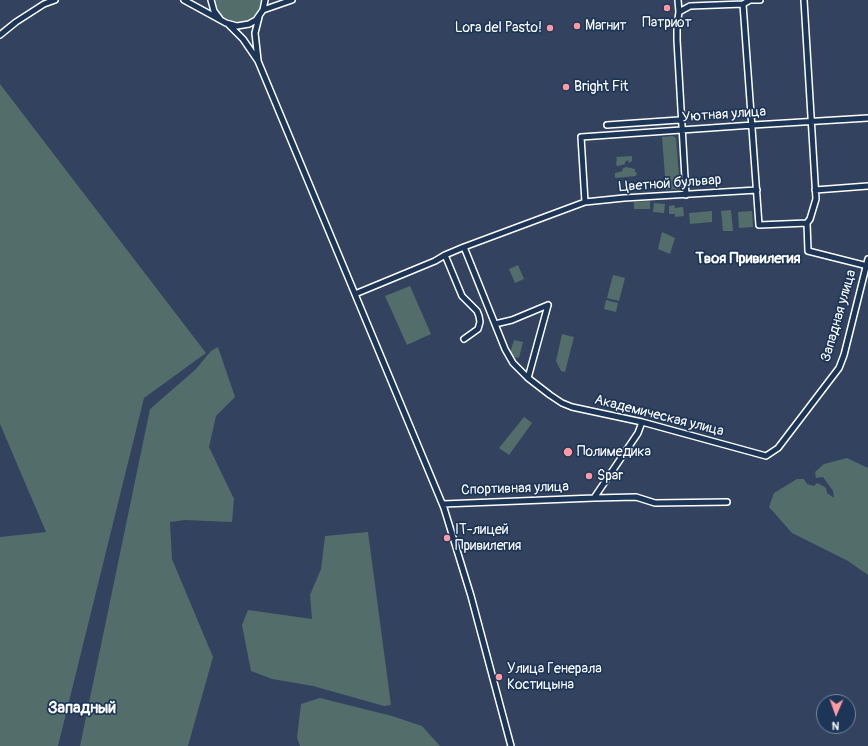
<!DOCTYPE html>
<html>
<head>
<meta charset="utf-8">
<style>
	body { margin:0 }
	#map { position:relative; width:868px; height:746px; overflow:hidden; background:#33435f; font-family:Pangolin,sans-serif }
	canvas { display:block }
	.north { position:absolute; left:816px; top:694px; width:40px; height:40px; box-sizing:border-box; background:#1d3557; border:1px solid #77869a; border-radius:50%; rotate:182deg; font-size:11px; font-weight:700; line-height:16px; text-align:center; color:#fff }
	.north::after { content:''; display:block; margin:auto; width:14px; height:18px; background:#ff9aa2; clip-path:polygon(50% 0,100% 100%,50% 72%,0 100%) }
</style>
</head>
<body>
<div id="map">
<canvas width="868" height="746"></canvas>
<div class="north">N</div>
</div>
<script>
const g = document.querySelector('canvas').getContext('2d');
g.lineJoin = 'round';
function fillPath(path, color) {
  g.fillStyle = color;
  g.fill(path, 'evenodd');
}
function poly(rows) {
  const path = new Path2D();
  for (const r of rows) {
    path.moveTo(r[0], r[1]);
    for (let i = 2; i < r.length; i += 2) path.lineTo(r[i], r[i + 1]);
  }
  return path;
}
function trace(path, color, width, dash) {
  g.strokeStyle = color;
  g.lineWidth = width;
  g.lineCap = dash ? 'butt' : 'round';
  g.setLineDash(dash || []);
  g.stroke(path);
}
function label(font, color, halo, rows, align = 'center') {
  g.font = font + ' Pangolin,sans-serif';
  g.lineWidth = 3.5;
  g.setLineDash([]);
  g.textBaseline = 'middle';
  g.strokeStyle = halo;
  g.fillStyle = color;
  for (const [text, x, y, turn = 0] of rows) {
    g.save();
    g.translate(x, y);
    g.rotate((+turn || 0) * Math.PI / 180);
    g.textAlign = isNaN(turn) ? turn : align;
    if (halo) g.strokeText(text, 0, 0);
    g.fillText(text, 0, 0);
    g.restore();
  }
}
fillPath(poly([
	[215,0,262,0,259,9,255,15,250,20,239,22,232,21,222,16,217,7],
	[0,84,206,353,144,398,58,746,0,746,0,537,46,532,0,424],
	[673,136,676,138,680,189,666,190,662,137],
	[632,156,632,161,629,163,628,160,625,162,625,164,622,165,617,166,616,164,617,159,616,157],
	[626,167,635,169,635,172,637,173,636,176,615,178,615,173,623,171,622,169],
	[650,201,650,209,634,209,634,202],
	[654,203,665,204,664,213,653,212],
	[674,205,675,208,683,207,684,216,675,217,675,214,669,214,669,206],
	[731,210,733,231,723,231,721,211],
	[712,211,712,222,690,224,689,213],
	[752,211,753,227,739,228,738,212],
	[662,232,675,238,670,254,658,249],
	[518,265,524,279,515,283,509,269],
	[613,275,625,278,619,301,607,298],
	[410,286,431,334,407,345,385,296],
	[606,300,618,303,616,312,604,309],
	[562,334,574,337,565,372,561,371,556,361],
	[514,340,523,342,519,358,509,356],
	[218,347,235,397,216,416,209,447,234,499,232,522,185,520,170,522,172,559,213,657,188,746,80,746,150,409,195,370,211,351],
	[524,417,532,423,509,455,499,448],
	[847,458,868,468,868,575,848,561,792,533,769,507,774,493,797,479,804,479,807,484,814,486,817,483,823,486,826,488,827,493,834,498,833,491,823,477,816,478,815,472,824,464],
	[368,532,391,705,384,706,313,686,272,679,251,671,242,625,248,610,312,619,310,595,321,569,325,536],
	[320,698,392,716,422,726,440,746,300,746,297,738,301,704]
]), '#526d6a');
const minor = poly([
	[184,0,226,23,237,26,249,24,256,20,263,10,265,0],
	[211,0,214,11,220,19],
	[678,0,679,12],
	[804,0,816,199,810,219,807,223,808,251,868,266],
	[743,4,759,225,807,223],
	[263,10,292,0],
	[229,25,243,39,258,61,444,508,471,596,511,746],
	[0,35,16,22,44,4,55,0],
	[258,60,255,33,259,17],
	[607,125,679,120,681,121],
	[757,190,624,198,585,202,464,247,505,349,513,363,528,378,550,395,562,403,572,407,642,422,766,456,778,448,839,368,844,355,868,259],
	[815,190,868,186],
	[686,195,677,40,677,26,679,12,690,6,743,4,750,0,760,0],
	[585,202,581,137,753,125,868,118],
	[445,255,462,296,477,311,479,316,480,322,478,329,464,339],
	[355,294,435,261,445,255,464,247],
	[495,324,512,320,548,305],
	[528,378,548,305],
	[594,498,636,497,655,503,727,502],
	[443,504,594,498,638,433,642,422]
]);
trace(minor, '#fff', 8);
trace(minor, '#1d3557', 5);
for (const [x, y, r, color] of [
	[667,8,4,"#ff9aa2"],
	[577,26,4,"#ff9aa2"],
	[550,28,4,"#ff9aa2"],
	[566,87,4,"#ff9aa2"],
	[568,452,5,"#ff9aa2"],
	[589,476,4,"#ff9aa2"],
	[447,538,4,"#ff9aa2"],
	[499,677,4,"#ff9aa2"]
]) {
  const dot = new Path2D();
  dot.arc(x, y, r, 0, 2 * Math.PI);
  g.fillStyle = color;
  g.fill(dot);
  trace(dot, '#1d3557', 1.5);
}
label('14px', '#fff', '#1d3557', [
	["Патриот",667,23,"center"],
	["Магнит",585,26],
	["Lora del Pasto!",542,28,"right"],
	["Bright Fit",574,87],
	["Полимедика",577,452],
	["Spar",597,476],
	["IT-лицей",455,530],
	["Привилегия",455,546],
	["Улица Генерала",507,669],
	["Костицына",507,685]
], 'left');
label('14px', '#fff', '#1d3557', [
	["Уютная улица",724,115,-4],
	["Цветной бульвар",670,184,-4],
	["Западная улица",839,316,-74],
	["Академическая улица",659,416,14],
	["Спортивная улица",515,489,-2]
]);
label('bold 15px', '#fff', '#1d3557', [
	["Твоя Привилегия",748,259]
]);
label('bold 16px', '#fff', '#1d3557', [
	["Западный",82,709]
]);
</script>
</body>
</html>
